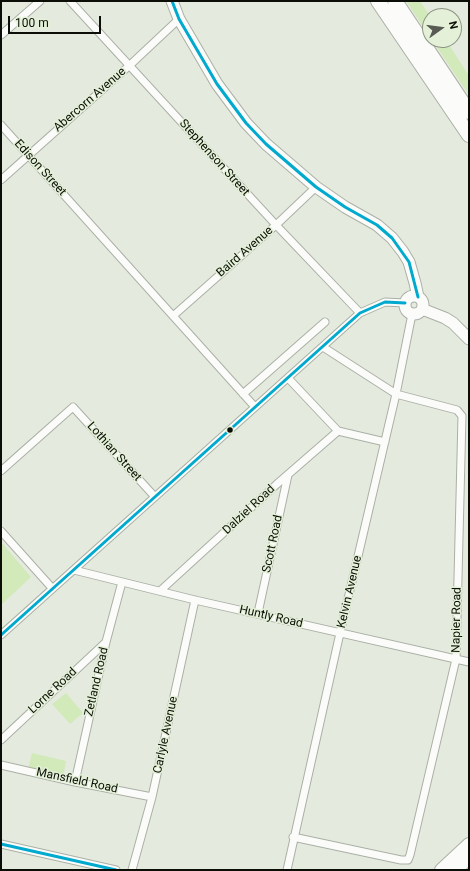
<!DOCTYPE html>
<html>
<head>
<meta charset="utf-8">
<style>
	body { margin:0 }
	#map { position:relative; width:470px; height:871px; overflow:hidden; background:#e4eade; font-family:Roboto,sans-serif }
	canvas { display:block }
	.frame { position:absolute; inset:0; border:2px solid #0b0e07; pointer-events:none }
	.north { position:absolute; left:422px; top:8px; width:40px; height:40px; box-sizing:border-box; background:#e4f0d8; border:1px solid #8d9684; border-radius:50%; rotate:76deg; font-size:11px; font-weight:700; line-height:16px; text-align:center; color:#0b0e07 }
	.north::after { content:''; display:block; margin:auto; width:14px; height:18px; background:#575b52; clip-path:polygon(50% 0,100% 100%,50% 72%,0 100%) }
	.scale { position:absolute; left:8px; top:16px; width:93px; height:18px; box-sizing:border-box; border:2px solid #0b0e07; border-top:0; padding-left:5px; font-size:12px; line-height:14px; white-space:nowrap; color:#0b0e07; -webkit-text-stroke:3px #e4f0d8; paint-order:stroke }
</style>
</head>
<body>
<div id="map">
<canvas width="470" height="871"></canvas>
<div class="frame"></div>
<div class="north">N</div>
<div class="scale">100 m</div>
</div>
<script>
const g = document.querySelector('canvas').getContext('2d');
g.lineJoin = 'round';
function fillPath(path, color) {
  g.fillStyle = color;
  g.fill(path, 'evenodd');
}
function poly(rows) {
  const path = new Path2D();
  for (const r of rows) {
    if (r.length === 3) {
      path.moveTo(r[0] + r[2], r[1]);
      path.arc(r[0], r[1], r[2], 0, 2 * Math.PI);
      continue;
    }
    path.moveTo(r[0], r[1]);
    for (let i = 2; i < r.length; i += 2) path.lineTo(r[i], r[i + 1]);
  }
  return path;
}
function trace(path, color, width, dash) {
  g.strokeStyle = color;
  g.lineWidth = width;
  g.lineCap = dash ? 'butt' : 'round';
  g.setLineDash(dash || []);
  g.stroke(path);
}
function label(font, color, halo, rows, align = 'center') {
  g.font = font + ' Roboto,sans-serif';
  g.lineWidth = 3;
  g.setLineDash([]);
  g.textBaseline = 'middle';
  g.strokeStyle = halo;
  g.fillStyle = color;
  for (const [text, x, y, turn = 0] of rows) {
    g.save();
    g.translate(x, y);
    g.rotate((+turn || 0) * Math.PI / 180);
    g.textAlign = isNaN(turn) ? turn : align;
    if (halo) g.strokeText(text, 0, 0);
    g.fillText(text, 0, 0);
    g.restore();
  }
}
fillPath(poly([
	[406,1,420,1,430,16,430,37],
	[432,40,446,40,469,76,469,95],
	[1,542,31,577,1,605],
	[66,693,83,713,70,724,52,704],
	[32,753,66,761,63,777,28,769]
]), '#d2e9b9');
const street = poly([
	[70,1,276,225,360,313],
	[1,35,40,1],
	[1,125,255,407],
	[1,180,130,65,179,19],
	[173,316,276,225,316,187],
	[288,378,338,431,385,442],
	[243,394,325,322],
	[1,471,73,407,155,497],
	[1,531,52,588],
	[74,570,195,600,469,662],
	[160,591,277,484,338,431],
	[258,613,288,475],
	[1,635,360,313,385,302,405,303],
	[1,740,106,642],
	[1,765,75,782,152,797],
	[75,782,106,642,122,582],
	[293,837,401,860,408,860,410,855,456,659,462,416,457,410,396,394,323,347],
	[1,844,116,870],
	[132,870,152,797,195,600],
	[287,870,340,633,396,394,412,314]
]);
const secondary = poly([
	[172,1,179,19,217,84,246,123,266,144,316,187,345,207,377,225,392,238,403,252,409,262,415,283,418,297],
	[414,305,9],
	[422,309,445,318,453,323,469,339]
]);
const primary = poly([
	[441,870,469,844],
	[456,870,469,858]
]);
const highway = poly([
	[378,1,469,135],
	[395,1,469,112]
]);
trace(street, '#abb0a6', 9);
trace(secondary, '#abb0a6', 13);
trace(primary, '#abb0a6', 14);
trace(highway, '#abb0a6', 16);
trace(street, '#fbfcfa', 7);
trace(secondary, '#fbfcfa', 11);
trace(primary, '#fbfcfa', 12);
trace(highway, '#fbfcfa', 14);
trace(poly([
	[172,1,179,19,217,84,246,123,266,144,316,187,345,207,377,225,392,238,409,262,418,297],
	[1,635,360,313,385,302,405,303],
	[1,844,116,870]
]), '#00a9ce', 3);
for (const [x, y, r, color] of [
	[230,430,3.5,"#0b0e07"]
]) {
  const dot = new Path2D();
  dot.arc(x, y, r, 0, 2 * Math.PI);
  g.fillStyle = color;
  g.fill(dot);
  trace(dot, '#e4f0d8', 1.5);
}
label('12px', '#0b0e07', '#e4f0d8', [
	["Abercorn Avenue",90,100,-41],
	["Stephenson Street",214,158,48],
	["Edison Street",40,168,48],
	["Baird Avenue",245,252,-41],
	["Lothian Street",114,452,48],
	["Dalziel Road",249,510,-43],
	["Scott Road",273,544,-78],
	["Kelvin Avenue",350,592,-77],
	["Huntly Road",271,617,13],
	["Napier Road",457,620,-89],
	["Zetland Road",97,682,-77],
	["Lorne Road",53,691,-43],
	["Carlyle Avenue",166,735,-78],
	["Mansfield Road",77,781,12]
]);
</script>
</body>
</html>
